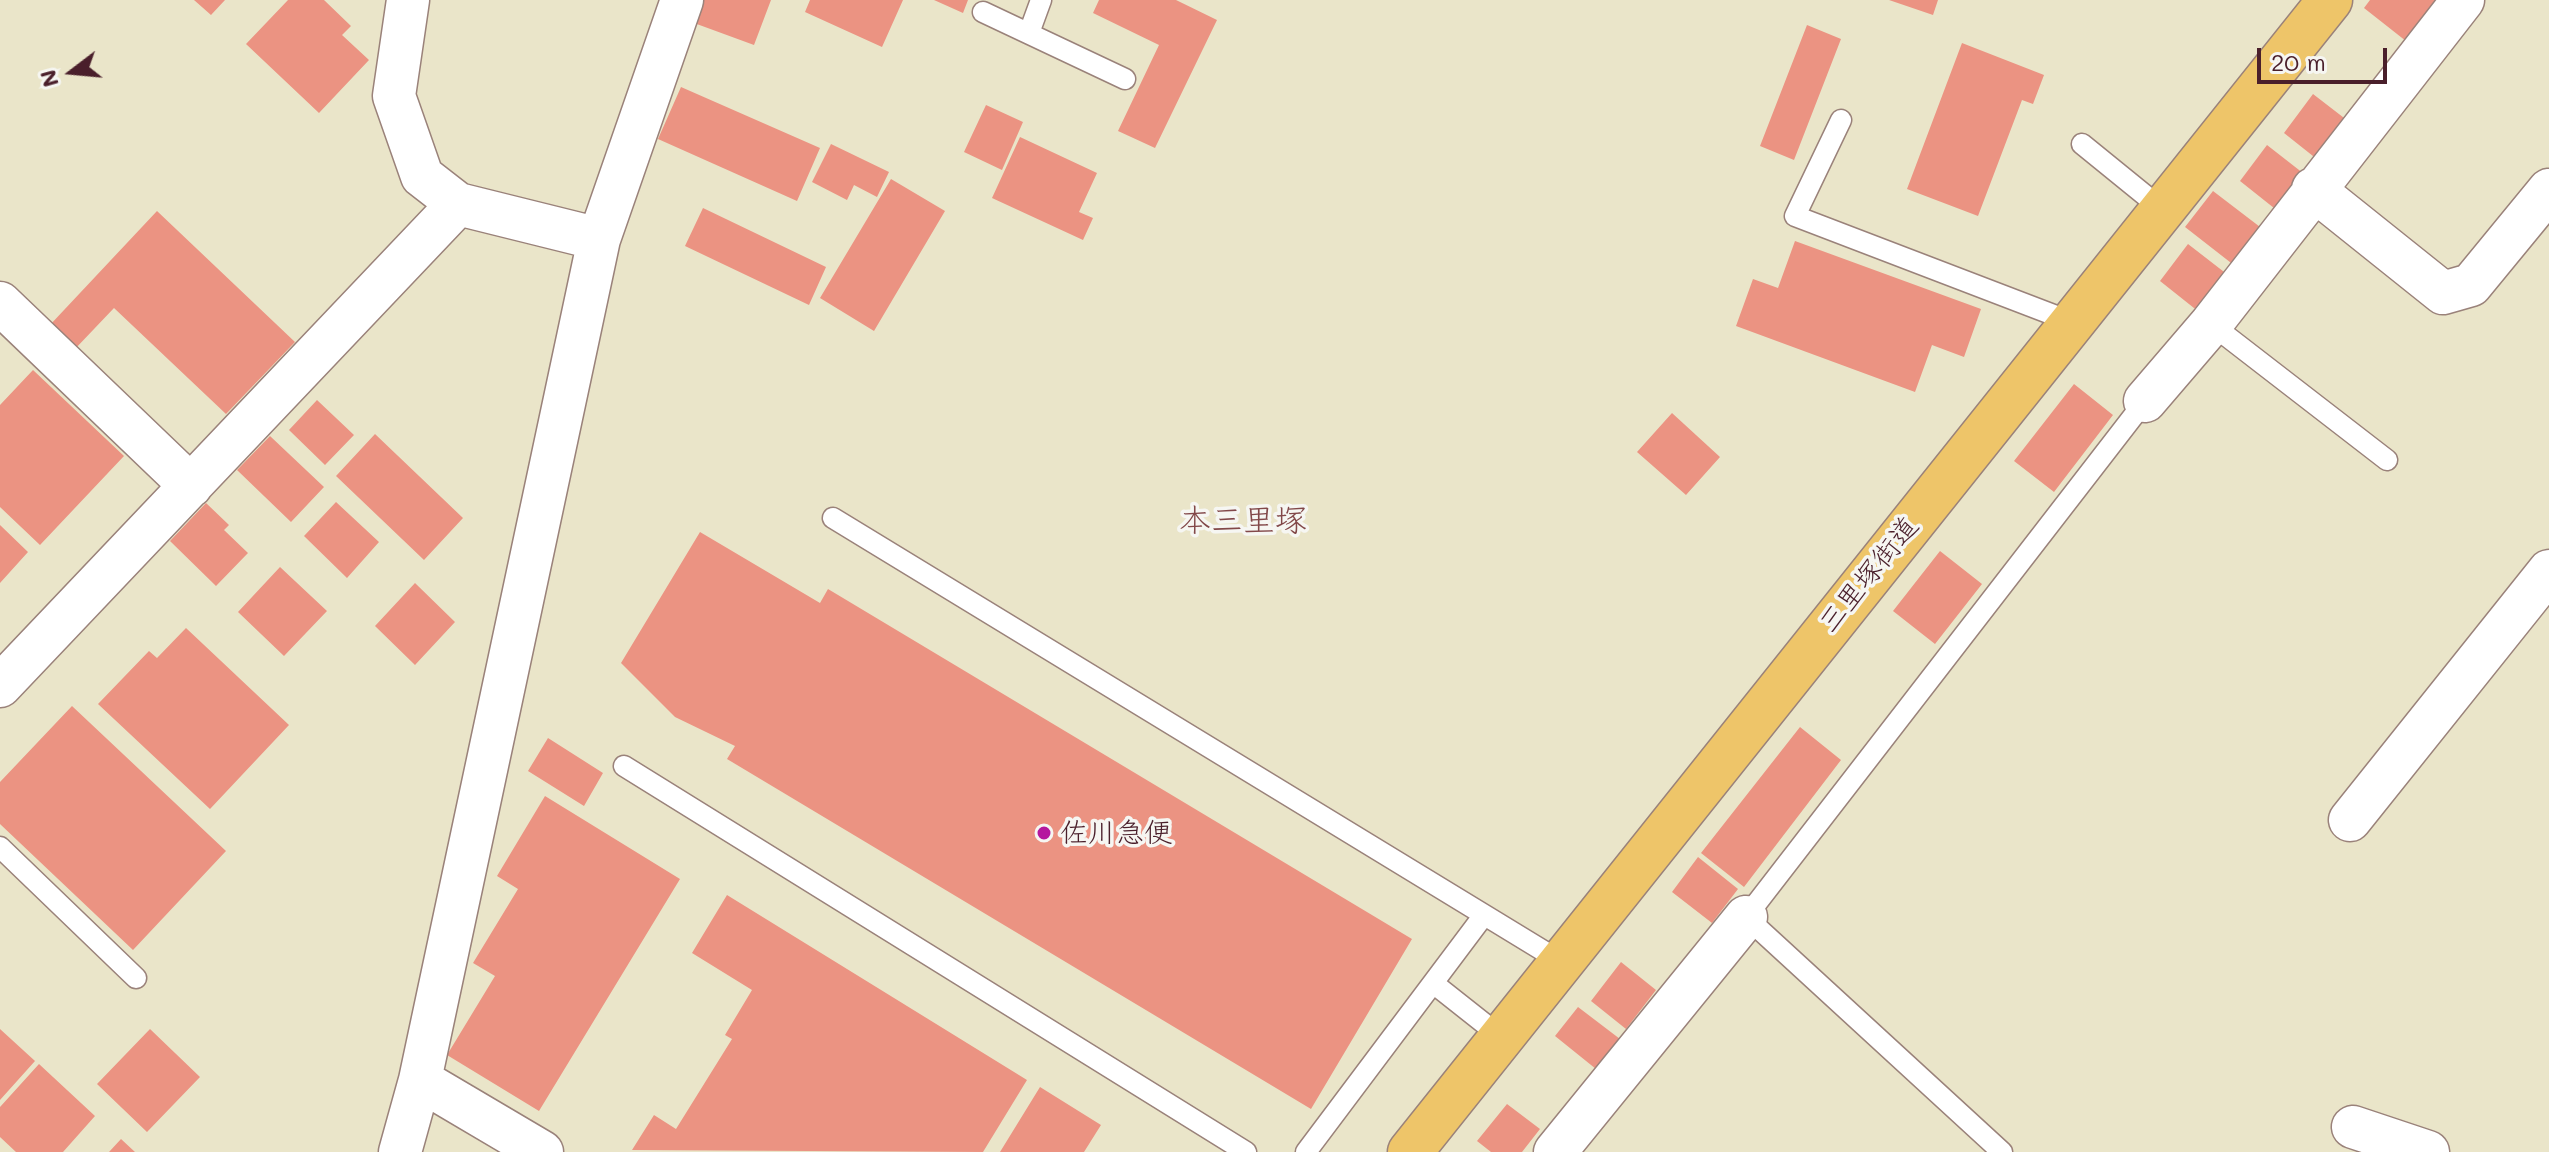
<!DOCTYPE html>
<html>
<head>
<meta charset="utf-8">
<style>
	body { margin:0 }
	#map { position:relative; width:2549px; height:1152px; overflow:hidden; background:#eae5c9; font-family:Mali,sans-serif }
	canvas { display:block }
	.north { position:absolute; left:32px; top:32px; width:80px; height:80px; -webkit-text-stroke:6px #f6f6f2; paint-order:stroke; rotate:254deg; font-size:22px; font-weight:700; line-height:32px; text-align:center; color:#4a1f2b }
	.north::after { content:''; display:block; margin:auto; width:28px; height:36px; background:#4a1f2b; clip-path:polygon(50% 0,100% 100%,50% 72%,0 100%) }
	.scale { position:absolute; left:2257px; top:48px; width:130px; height:36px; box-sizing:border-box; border:4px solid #4a1f2b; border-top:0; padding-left:10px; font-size:24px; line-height:28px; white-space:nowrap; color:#4a1f2b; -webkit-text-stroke:6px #f6f6f2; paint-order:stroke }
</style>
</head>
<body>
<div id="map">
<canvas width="2549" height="1152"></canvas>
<div class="north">N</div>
<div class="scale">20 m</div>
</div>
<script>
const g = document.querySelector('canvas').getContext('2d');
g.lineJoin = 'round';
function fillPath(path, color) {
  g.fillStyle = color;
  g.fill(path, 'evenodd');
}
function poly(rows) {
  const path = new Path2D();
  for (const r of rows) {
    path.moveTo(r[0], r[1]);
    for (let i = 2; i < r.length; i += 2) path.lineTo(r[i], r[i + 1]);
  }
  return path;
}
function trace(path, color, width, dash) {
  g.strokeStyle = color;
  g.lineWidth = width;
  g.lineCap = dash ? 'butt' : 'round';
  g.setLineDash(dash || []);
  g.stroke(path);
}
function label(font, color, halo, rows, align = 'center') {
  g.font = font + ' Mali,"Klee One",sans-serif';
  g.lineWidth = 7;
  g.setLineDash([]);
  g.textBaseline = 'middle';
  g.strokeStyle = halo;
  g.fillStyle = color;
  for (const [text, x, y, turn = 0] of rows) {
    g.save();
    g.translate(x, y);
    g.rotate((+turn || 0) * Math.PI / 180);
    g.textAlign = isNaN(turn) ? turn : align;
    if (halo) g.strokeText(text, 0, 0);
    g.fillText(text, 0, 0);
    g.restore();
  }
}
fillPath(poly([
	[194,0,225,0,211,15],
	[288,0,324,0,351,26,342,35,369,60,319,113,246,44],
	[703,0,771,0,754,45,694,23],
	[810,0,903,0,882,47,805,12],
	[934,0,968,0,963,13],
	[1099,0,1176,0,1217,20,1155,148,1118,131,1159,45,1093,13],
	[1889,0,1938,0,1933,15],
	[2370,0,2446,0,2411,45,2364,8],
	[1807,25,1841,39,1794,160,1760,146],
	[1962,43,2044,75,2033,104,2022,100,1978,216,1907,189],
	[681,87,820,148,797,201,658,139],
	[2313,94,2348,121,2318,160,2284,133],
	[986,105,1023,122,1002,170,964,152],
	[1020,137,1097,173,1079,212,1093,218,1083,240,992,198],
	[831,144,889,172,877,197,854,185,847,200,812,182],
	[2267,145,2308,177,2279,212,2240,181],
	[891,179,945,211,874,331,820,298],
	[2213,191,2264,230,2235,266,2185,227],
	[703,208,826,267,809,305,685,246],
	[157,211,295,342,226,414,114,308,74,350,49,326],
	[1795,241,1981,309,1964,357,1932,345,1915,392,1736,326,1753,279,1778,288],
	[2188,244,2228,275,2199,312,2160,281],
	[33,370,124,456,40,545,0,507,0,405],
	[2074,384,2113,415,2054,492,2014,461],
	[317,400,354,435,325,465,289,430],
	[1672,413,1720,457,1686,495,1637,452],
	[375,434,463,518,424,560,336,476],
	[270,436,324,487,291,522,237,470],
	[336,502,379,542,347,578,304,536],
	[206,503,229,525,224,530,248,553,216,586,170,541],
	[0,525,28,552,0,583],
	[700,532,820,603,828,589,1412,939,1311,1109,727,759,735,746,675,717,621,663],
	[1940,551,1982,584,1935,644,1893,611],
	[280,567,327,611,284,656,238,612],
	[415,583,455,622,415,665,375,626],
	[186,628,289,725,210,809,98,704,149,651,157,658],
	[72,706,226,851,133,950,0,824,0,782],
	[1800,727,1841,760,1744,887,1701,853],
	[548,738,603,773,584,806,528,771],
	[545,796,680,879,539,1111,447,1055,495,976,473,963,518,889,497,876],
	[1698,857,1738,889,1712,923,1672,892],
	[727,895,1027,1080,983,1152,632,1150,654,1115,676,1129,732,1039,725,1035,752,990,692,953],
	[1621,962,1656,990,1626,1029,1591,1001],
	[1578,1007,1620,1039,1596,1069,1555,1036],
	[0,1029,35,1061,0,1100],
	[150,1029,200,1077,147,1132,97,1084],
	[39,1064,95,1116,63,1152,16,1152,0,1137,0,1107],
	[1040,1087,1101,1125,1084,1152,1000,1152],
	[1507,1104,1540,1129,1522,1152,1491,1152,1477,1141],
	[121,1139,135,1152,109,1152]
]), '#eb9382');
const lane = poly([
	[983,12,1125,79],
	[1029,33,1041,0],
	[1841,120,1795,216,2072,322],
	[2082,144,2162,209],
	[2211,324,2387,460],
	[833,518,1560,961],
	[624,766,1246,1152],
	[0,847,136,978],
	[1433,983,1500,1036],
	[1306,1152,1484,915],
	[2002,1152,1746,917,2145,401]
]);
const street = poly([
	[408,0,394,96,422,176,458,204,599,239],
	[2313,189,2443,293,2471,285,2549,190],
	[0,303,191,486],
	[2145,401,2211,324,2463,0],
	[0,686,458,204],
	[2350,820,2549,571],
	[420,1080,542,1152],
	[2353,1127,2428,1152],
	[400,1152,420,1080,599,239,682,0],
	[1555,1152,1746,917]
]);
const primary = poly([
	[1410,1152,2330,0]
]);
trace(lane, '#9a827a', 23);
trace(street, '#9a827a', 45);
trace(primary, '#9a827a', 47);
trace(lane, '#fff', 20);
trace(street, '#fff', 42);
trace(primary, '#eec569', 44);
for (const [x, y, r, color] of [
	[1044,833,8,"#b5179e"]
]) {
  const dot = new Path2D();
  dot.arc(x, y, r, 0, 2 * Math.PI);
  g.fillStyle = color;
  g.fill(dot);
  trace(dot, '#f6f6f2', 3);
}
label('28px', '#4a1f2b', '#f6f6f2', [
	["三里塚街道",1869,575,-51]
]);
label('28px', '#4a1f2b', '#f6f6f2', [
	["佐川急便",1060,833]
], 'left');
label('32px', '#824849', '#f6f6f2', [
	["本三里塚",1243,521]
]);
</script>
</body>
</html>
